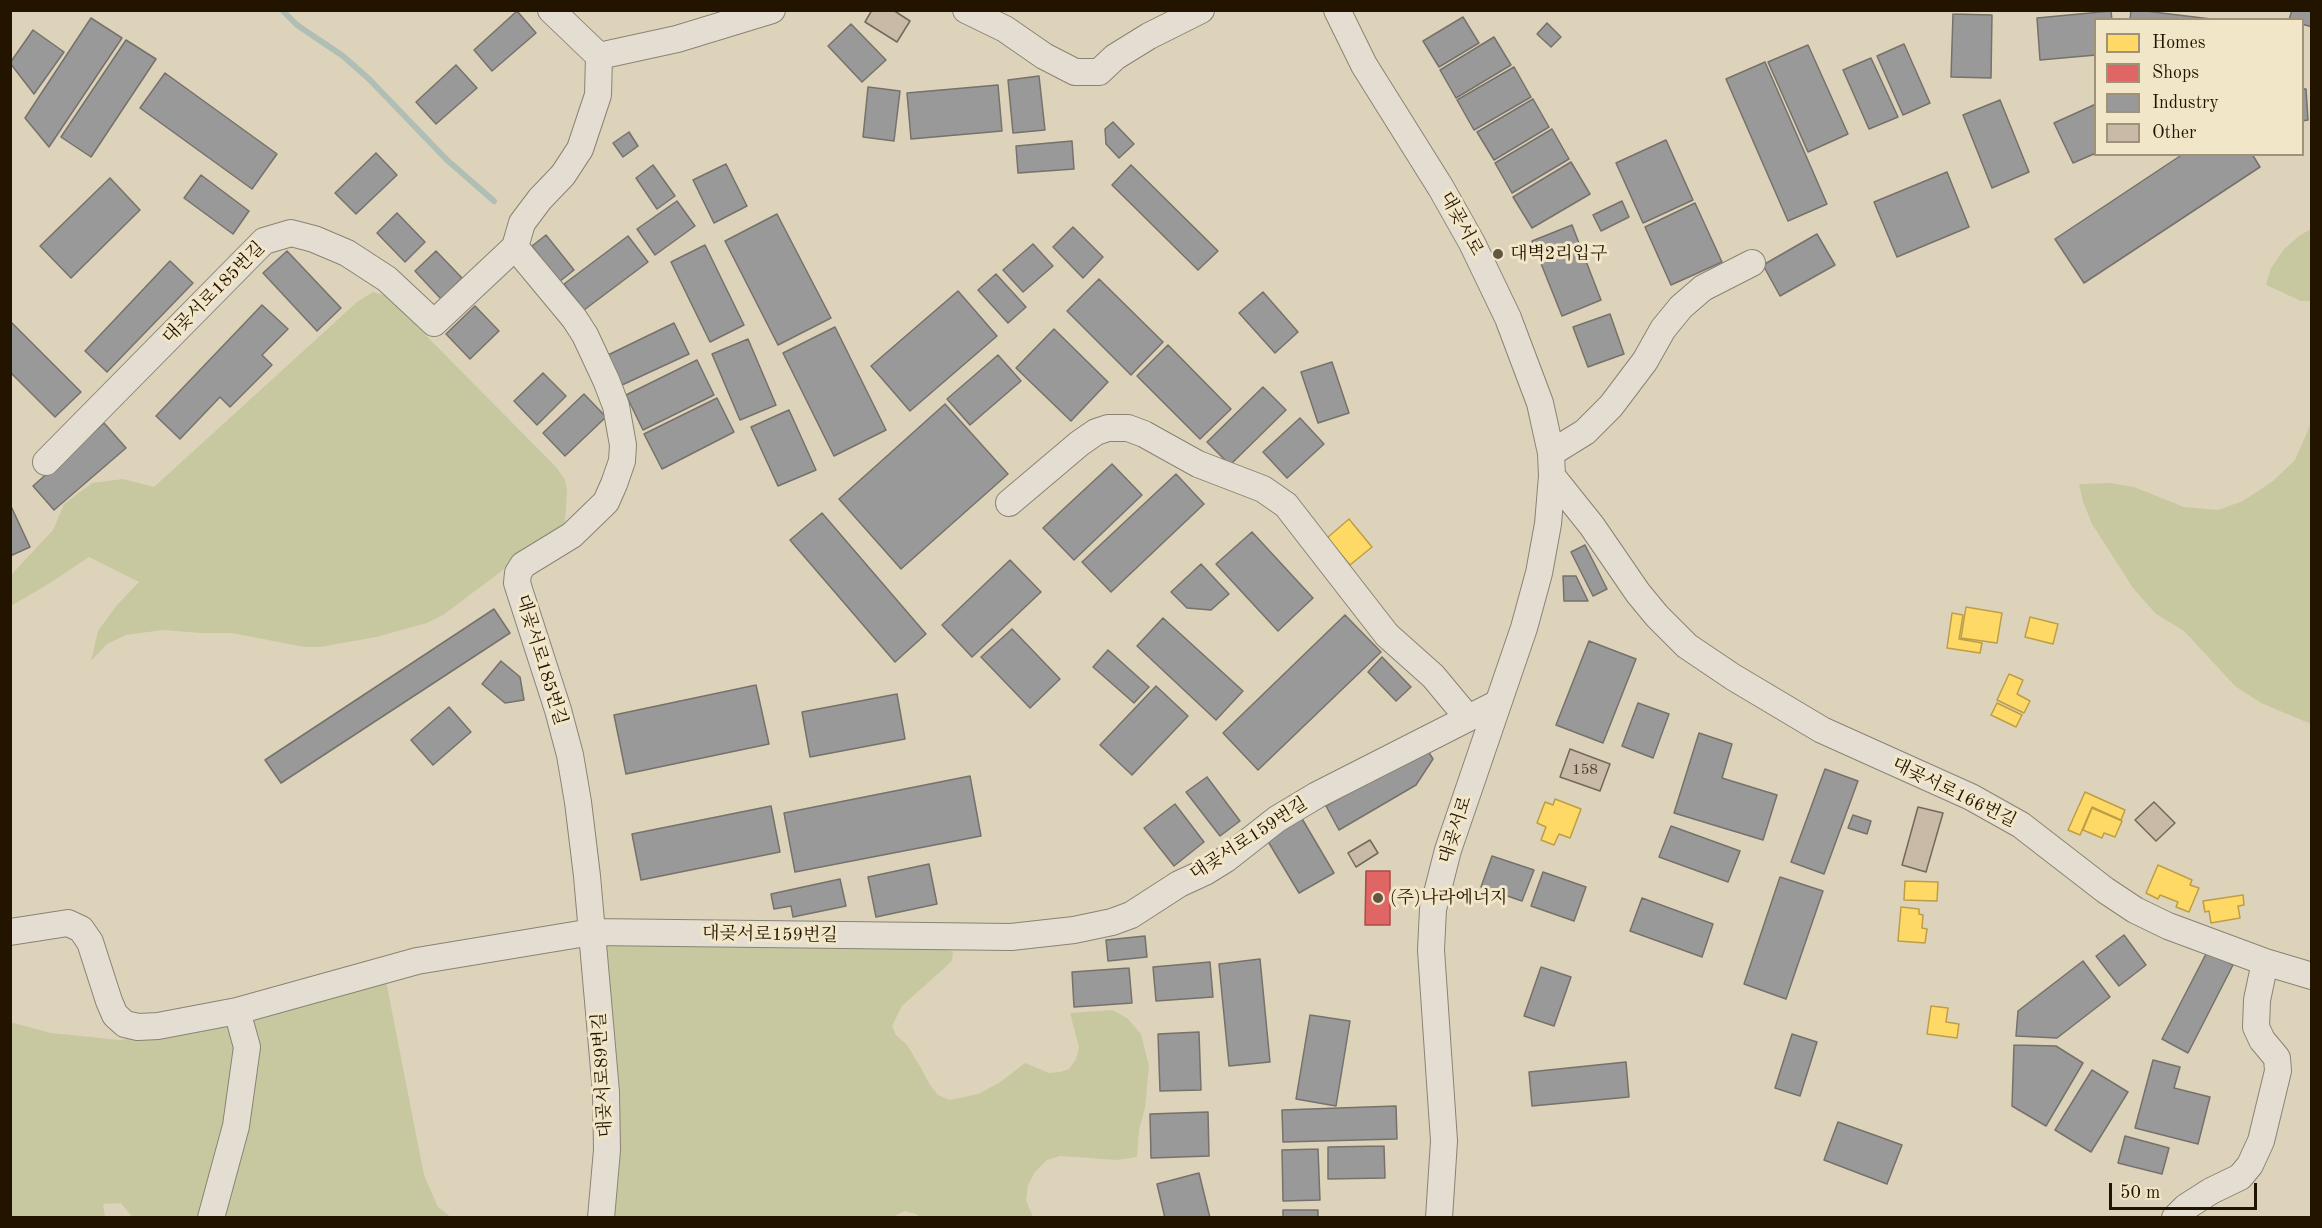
<!DOCTYPE html>
<html>
<head>
<meta charset="utf-8">
<style>
	body { margin:0 }
	#map { position:relative; width:2322px; height:1228px; overflow:hidden; background:#ddd3ba; font-family:"Old Standard TT",serif }
	canvas { display:block }
	.frame { position:absolute; inset:0; border:12px solid #231400; pointer-events:none }
	.legend { position:absolute; left:2094px; top:18px; width:210px; height:138px; box-sizing:border-box; background:#f2e6c9; border:2px solid #9f9279; margin:0; padding:8px 10px; list-style:none; font-size:18px; color:#231400 }
	.legend li { display:flex; align-items:center; gap:12px; height:30px }
	.legend b { width:30px; border:2px solid #9f9279 }
	.scale { position:absolute; left:2109px; top:1183px; width:148px; height:27px; box-sizing:border-box; border:3px solid #231400; border-top:0; padding-left:8px; font-size:18px; line-height:21px; white-space:nowrap; color:#231400; -webkit-text-stroke:4px #f2e6c9; paint-order:stroke }
</style>
</head>
<body>
<div id="map">
<canvas width="2322" height="1228"></canvas>
<div class="frame"></div>
<ul class="legend">
<li><b style="height:16px;background:#ffd966"></b>Homes</li>
<li><b style="height:16px;background:#e06666"></b>Shops</li>
<li><b style="height:16px;background:#999"></b>Industry</li>
<li><b style="height:16px;background:#c9b9a7"></b>Other</li>
</ul>
<div class="scale">50 m</div>
</div>
<script>
const g = document.querySelector('canvas').getContext('2d');
g.lineJoin = 'round';
function fillPath(path, color) {
  g.fillStyle = color;
  g.fill(path, 'evenodd');
}
function poly(rows) {
  const path = new Path2D();
  for (const r of rows) {
    path.moveTo(r[0], r[1]);
    for (let i = 2; i < r.length; i += 2) path.lineTo(r[i], r[i + 1]);
  }
  return path;
}
function trace(path, color, width, dash) {
  g.strokeStyle = color;
  g.lineWidth = width;
  g.lineCap = dash ? 'butt' : 'round';
  g.setLineDash(dash || []);
  g.stroke(path);
}
function label(font, color, halo, rows, align = 'center') {
  g.font = font + ' "Old Standard TT","Noto Serif KR",serif';
  g.lineWidth = 6;
  g.setLineDash([]);
  g.textBaseline = 'middle';
  g.strokeStyle = halo;
  g.fillStyle = color;
  for (const [text, x, y, turn = 0] of rows) {
    g.save();
    g.translate(x, y);
    g.rotate((+turn || 0) * Math.PI / 180);
    g.textAlign = isNaN(turn) ? turn : align;
    if (halo) g.strokeText(text, 0, 0);
    g.fillText(text, 0, 0);
    g.restore();
  }
}
fillPath(poly([
	[2311,229,2311,301,2301,301,2266,285,2271,268,2284,249,2299,236],
	[373,292,387,296,557,468,565,480,567,491,565,523,558,535,507,567,443,615,427,623,376,637,320,647,304,647,232,633,200,633,163,630,126,635,107,644,91,661,98,631,117,605,139,582,89,557,50,583,11,606,10,576,53,530,64,504,92,483,123,479,154,487,357,302],
	[2311,423,2311,724,2261,703,2235,686,2184,631,2156,614,2133,588,2092,524,2083,502,2079,484,2109,483,2134,487,2184,507,2218,510,2243,501,2273,481,2295,460],
	[613,942,945,947,953,952,952,961,902,1006,892,1026,896,1035,907,1045,921,1068,930,1085,938,1095,950,1100,978,1094,999,1083,1025,1063,1049,1073,1060,1072,1069,1069,1076,1059,1079,1047,1070,1013,1112,1010,1127,1018,1141,1034,1149,1066,1145,1108,1139,1130,1137,1157,1117,1160,1060,1156,1047,1160,1035,1172,1028,1185,1026,1200,1033,1217,919,1217,916,1214,905,1211,890,1218,615,1217,620,1153,618,1083,605,946],
	[386,981,424,1175,438,1207,451,1217,133,1218,121,1203,103,1204,105,1217,11,1217,10,1022,51,1033,120,1040,190,1032]
]), '#c8c8a0');
const homes = poly([
	[1349,519,1372,547,1350,565,1327,538,1349,519],
	[1966,607,2002,613,1997,643,1961,638,1966,607],
	[1952,613,1963,615,1959,639,1982,643,1980,653,1947,648,1952,613],
	[2030,617,2058,624,2053,644,2025,637,2030,617],
	[2009,674,2023,680,2017,694,2030,701,2024,713,1997,700,2009,674],
	[1997,703,2022,715,2016,727,1991,715,1997,703],
	[2085,792,2125,810,2121,820,2092,807,2080,835,2068,830,2085,792],
	[1555,799,1581,809,1570,838,1559,834,1554,845,1541,840,1546,827,1537,823,1545,802,1553,805,1555,799],
	[2092,808,2122,821,2115,837,2104,833,2102,838,2083,830,2092,808],
	[2158,865,2192,880,2190,885,2199,888,2189,912,2176,907,2178,902,2160,895,2158,899,2146,893,2158,865],
	[1905,881,1938,882,1937,901,1904,900,1905,881],
	[2243,895,2244,905,2238,906,2240,918,2211,923,2209,911,2205,912,2203,901,2243,895],
	[1901,907,1919,909,1919,914,1923,915,1922,928,1927,929,1925,943,1898,941,1901,907],
	[1931,1006,1948,1008,1946,1022,1959,1024,1957,1038,1927,1034,1931,1006]
]);
fillPath(homes, '#ffd966');
trace(homes, '#bd9e47', 1.5);
const shops = poly([
	[1366,871,1390,871,1390,925,1365,925,1366,871]
]);
fillPath(shops, '#e06666');
trace(shops, '#a74d47', 1.5);
const industry = poly([
	[2131,10,2137,10,2211,19,2130,20,2131,10],
	[2292,10,2312,10,2312,27,2302,24,2302,20,2289,20,2292,10],
	[517,11,536,33,492,71,474,50,517,11],
	[2111,11,2112,20,2096,20,2096,55,2040,60,2037,18,2111,11],
	[1953,14,1992,15,1991,78,1951,77,1953,14],
	[1463,17,1479,43,1439,67,1423,41,1463,17],
	[91,18,122,38,49,147,25,118,91,18],
	[1547,23,1561,37,1551,47,1537,34,1547,23],
	[851,24,886,60,862,82,828,46,851,24],
	[33,30,64,52,34,94,10,63,33,30],
	[1494,37,1511,65,1456,98,1440,70,1494,37],
	[126,40,156,59,91,157,61,137,126,40],
	[1904,44,1930,103,1903,115,1877,56,1904,44],
	[1808,45,1848,134,1808,152,1768,62,1808,45],
	[1871,58,1898,117,1869,129,1843,70,1871,58],
	[1765,62,1827,204,1788,221,1726,79,1765,62],
	[456,65,477,88,436,124,416,102,456,65],
	[1514,67,1531,97,1474,130,1457,100,1514,67],
	[165,73,277,154,252,189,140,108,165,73],
	[1039,76,1045,130,1013,133,1008,80,1039,76],
	[998,85,1002,131,911,139,907,93,998,85],
	[868,87,900,91,894,141,863,137,868,87],
	[2302,89,2306,89,2308,120,2302,121,2302,89],
	[1533,99,1549,127,1494,160,1477,132,1533,99],
	[2000,100,2029,172,1992,188,1963,115,2000,100],
	[2096,104,2096,153,2073,163,2054,123,2096,104],
	[1113,122,1134,144,1119,158,1106,144,1105,129,1113,122],
	[1552,129,1569,159,1512,193,1495,163,1552,129],
	[629,132,638,146,623,157,613,143,629,132],
	[1666,140,1693,200,1643,223,1616,163,1666,140],
	[1072,141,1074,169,1018,173,1016,146,1072,141],
	[376,153,397,175,356,214,335,193,376,153],
	[2183,154,2252,154,2260,167,2084,283,2055,239,2183,154],
	[1571,162,1590,194,1532,228,1513,197,1571,162],
	[726,164,747,206,714,223,693,180,726,164],
	[653,165,675,196,657,209,636,178,653,165],
	[1131,165,1218,251,1198,270,1112,185,1131,165],
	[1947,172,1969,227,1897,257,1874,202,1947,172],
	[201,175,249,211,233,234,184,198,201,175],
	[110,178,140,210,71,278,40,246,110,178],
	[677,201,695,226,655,255,637,229,677,201],
	[1622,201,1629,217,1601,231,1593,215,1622,201],
	[1695,203,1722,262,1671,285,1645,227,1695,203],
	[397,213,425,242,405,262,377,233,397,213],
	[777,214,831,318,778,345,725,241,777,214],
	[1572,225,1601,300,1562,316,1532,241,1572,225],
	[1073,227,1103,257,1083,278,1053,247,1073,227],
	[1817,234,1835,265,1780,296,1763,265,1817,234],
	[546,235,574,270,559,282,532,246,546,235],
	[628,236,648,262,584,310,564,284,628,236],
	[1033,244,1053,266,1023,292,1003,270,1033,244],
	[705,245,744,325,710,342,671,262,705,245],
	[287,251,341,308,317,331,263,273,287,251],
	[436,251,462,278,441,299,415,271,436,251],
	[170,261,193,283,107,372,85,351,170,261],
	[996,274,1026,307,1008,323,978,290,996,274],
	[1099,279,1163,342,1131,375,1067,311,1099,279],
	[958,291,997,336,910,411,871,366,958,291],
	[1263,292,1298,332,1275,353,1239,313,1263,292],
	[262,305,288,329,262,355,272,365,230,407,220,397,180,439,156,416,262,305],
	[475,306,499,331,470,359,446,334,475,306],
	[1610,314,1624,354,1588,367,1573,327,1610,314],
	[11,322,81,392,55,417,10,372,11,322],
	[674,323,689,354,622,385,608,355,674,323],
	[835,327,886,430,834,456,783,353,835,327],
	[1054,329,1108,382,1071,421,1016,368,1054,329],
	[748,339,776,405,740,420,712,354,748,339],
	[1168,345,1231,409,1200,439,1137,376,1168,345],
	[998,355,1021,381,970,425,947,399,998,355],
	[697,360,714,395,643,430,626,395,697,360],
	[1332,362,1349,413,1318,423,1301,372,1332,362],
	[543,373,566,396,537,425,514,401,543,373],
	[1263,387,1286,410,1230,465,1207,442,1263,387],
	[584,394,606,417,565,456,543,433,584,394],
	[717,398,734,432,662,469,644,434,717,398],
	[945,404,1008,474,901,569,839,499,945,404],
	[789,410,816,470,778,486,751,427,789,410],
	[1300,418,1324,444,1287,478,1263,452,1300,418],
	[104,423,126,448,54,510,33,486,104,423],
	[1112,464,1142,495,1074,560,1043,528,1112,464],
	[1176,474,1204,504,1111,592,1082,562,1176,474],
	[10,504,30,547,10,556,10,504],
	[822,513,926,634,895,662,790,540,822,513],
	[1252,532,1313,598,1278,631,1216,564,1252,532],
	[1585,545,1607,589,1593,596,1571,552,1585,545],
	[1010,560,1041,592,972,657,942,625,1010,560],
	[1201,564,1229,594,1211,610,1187,608,1171,592,1201,564],
	[1563,576,1576,576,1588,601,1564,601,1563,576],
	[494,609,510,633,281,783,265,760,494,609],
	[1345,615,1381,652,1258,770,1223,733,1345,615],
	[1163,618,1243,691,1216,720,1137,646,1163,618],
	[1012,629,1060,679,1030,708,981,657,1012,629],
	[1589,641,1636,659,1603,743,1556,725,1589,641],
	[1108,650,1149,687,1134,703,1093,667,1108,650],
	[1382,657,1411,687,1396,701,1368,672,1382,657],
	[501,661,520,677,524,700,505,703,482,684,501,661],
	[756,685,769,744,626,774,614,715,756,685],
	[1156,686,1188,716,1132,775,1100,745,1156,686],
	[897,694,905,739,810,757,802,712,897,694],
	[1638,703,1669,714,1653,758,1622,746,1638,703],
	[449,707,471,732,433,765,411,740,449,707],
	[1699,733,1732,744,1722,778,1777,795,1763,840,1674,813,1699,733],
	[1426,748,1433,759,1416,785,1339,830,1326,806,1426,748],
	[1825,769,1858,781,1824,874,1791,862,1825,769],
	[970,776,981,836,795,872,784,813,970,776],
	[1207,777,1240,821,1220,836,1186,792,1207,777],
	[1175,804,1204,842,1174,866,1144,828,1175,804],
	[771,806,780,852,641,880,632,834,771,806],
	[1853,815,1871,821,1867,834,1848,828,1853,815],
	[1301,817,1334,873,1299,893,1266,838,1301,817],
	[1671,826,1740,851,1728,882,1659,857,1671,826],
	[1492,856,1534,870,1522,901,1481,887,1492,856],
	[929,864,937,904,876,917,868,877,929,864],
	[1543,872,1586,887,1574,921,1531,906,1543,872],
	[1780,877,1823,891,1786,999,1744,984,1780,877],
	[840,879,846,906,793,917,791,906,774,909,771,894,840,879],
	[1642,898,1713,924,1702,957,1630,931,1642,898],
	[2124,935,2146,965,2119,986,2096,956,2124,935],
	[1145,936,1147,957,1108,961,1106,940,1145,936],
	[2207,952,2233,965,2188,1053,2162,1039,2207,952],
	[1260,959,1270,1062,1229,1066,1219,964,1260,959],
	[2083,961,2110,997,2057,1038,2016,1036,2018,1011,2083,961],
	[1210,962,1213,997,1156,1001,1153,967,1210,962],
	[1541,967,1571,977,1554,1026,1524,1016,1541,967],
	[1129,968,1132,1003,1074,1007,1072,972,1129,968],
	[1310,1015,1350,1021,1336,1106,1296,1099,1310,1015],
	[1199,1032,1201,1090,1160,1091,1158,1034,1199,1032],
	[1792,1034,1817,1042,1800,1096,1775,1088,1792,1034],
	[2014,1045,2056,1046,2083,1063,2046,1126,2012,1106,2014,1045],
	[2153,1060,2180,1067,2174,1088,2210,1097,2198,1144,2135,1128,2153,1060],
	[1626,1062,1629,1097,1532,1106,1529,1072,1626,1062],
	[2092,1070,2128,1092,2091,1152,2055,1130,2092,1070],
	[1396,1106,1397,1139,1283,1142,1282,1110,1396,1106],
	[1208,1112,1209,1156,1151,1158,1150,1114,1208,1112],
	[1838,1122,1902,1145,1887,1184,1824,1160,1838,1122],
	[2125,1136,2169,1148,2162,1174,2118,1163,2125,1136],
	[1384,1146,1385,1178,1328,1179,1328,1147,1384,1146],
	[1318,1149,1320,1200,1283,1201,1282,1150,1318,1149],
	[1199,1173,1210,1218,1165,1218,1157,1184,1199,1173],
	[1283,1210,1318,1210,1318,1218,1283,1218,1283,1210]
]);
fillPath(industry, '#999');
trace(industry, '#76716b', 1.5);
trace(poly([
	[282,10,297,25,343,56,369,79,447,160,494,201]
]), '#b0bfb6', 6);
const building = poly([
	[872,10,893,10,910,21,897,42,865,22,872,10],
	[1570,749,1610,764,1600,791,1560,777,1570,749],
	[2154,802,2175,823,2156,841,2135,820,2154,802],
	[1918,807,1943,813,1926,872,1902,865,1918,807],
	[1370,840,1378,853,1356,867,1348,853,1370,840]
]);
fillPath(building, '#c9b9a7');
trace(building, '#71695a', 1.5);
const minor = poly([
	[551,10,599,56],
	[966,10,1005,29,1044,56,1075,72,1099,72,1115,57,1149,36,1201,10],
	[1337,10,1364,65,1441,188,1472,243,1508,318,1540,403,1551,453,1552,476,1548,524,1539,573,1524,628,1448,850,1433,909,1431,950,1444,1141,1439,1218],
	[1551,453,1585,432,1611,406,1645,361,1663,329,1681,307,1703,288,1752,263],
	[46,462,264,241,291,233,314,239,347,253,387,279,434,323,515,247],
	[1552,476,1592,526,1638,593,1657,616,1687,646,1733,677,1822,730,1971,797,2021,825,2105,890,2135,910,2168,926,2265,962,2312,976],
	[1009,503,1080,443,1096,432,1108,428,1128,428,1144,434,1198,464,1263,489,1286,505,1387,635,1433,676,1468,718],
	[10,932,68,923,81,929,90,942,109,1001,115,1015,125,1024,138,1027,158,1026,237,1011],
	[211,1218,236,1126,247,1047,237,1011,417,961,592,932,1011,937,1074,930,1112,922,1131,915,1179,884,1205,872,1226,859,1277,819,1317,795,1498,703],
	[601,1218,607,1150,606,1092,587,876,578,802,570,755,558,710,517,583,518,573,523,565,572,535,606,502,614,484,622,461,623,445,616,406,606,380,585,335,574,318,515,247,522,223,540,199,563,175,580,149,598,95,599,56,677,39,772,10],
	[2175,1218,2186,1207,2211,1191,2240,1177,2250,1165,2261,1141,2278,1071,2277,1058,2262,1040,2256,1027,2257,1000,2265,962]
]);
trace(minor, '#8a8373', 28);
trace(minor, '#e4ded2', 26);
for (const [x, y, r, color] of [
	[1498,254,6,"#645741"],
	[1378,898,6,"#645741"]
]) {
  const dot = new Path2D();
  dot.arc(x, y, r, 0, 2 * Math.PI);
  g.fillStyle = color;
  g.fill(dot);
  trace(dot, '#f2e6c9', 2);
}
label('15px', '#4c3d2a', null, [
	["158",1585,770]
]);
label('18px', '#231400', '#f2e6c9', [
	["대곶서로",1461,224,61],
	["대곶서로185번길",214,293,-45],
	["대곶서로185번길",541,660,73],
	["대곶서로166번길",1954,793,26],
	["대곶서로",1456,830,-72],
	["대곶서로159번길",1249,839,-33],
	["대곶서로159번길",770,935,1],
	["대곶서로89번길",603,1075,-93]
]);
label('18px', '#231400', '#f2e6c9', [
	["대벽2리입구",1510,254],
	["(주)나라에너지",1390,898]
], 'left');
</script>
</body>
</html>
